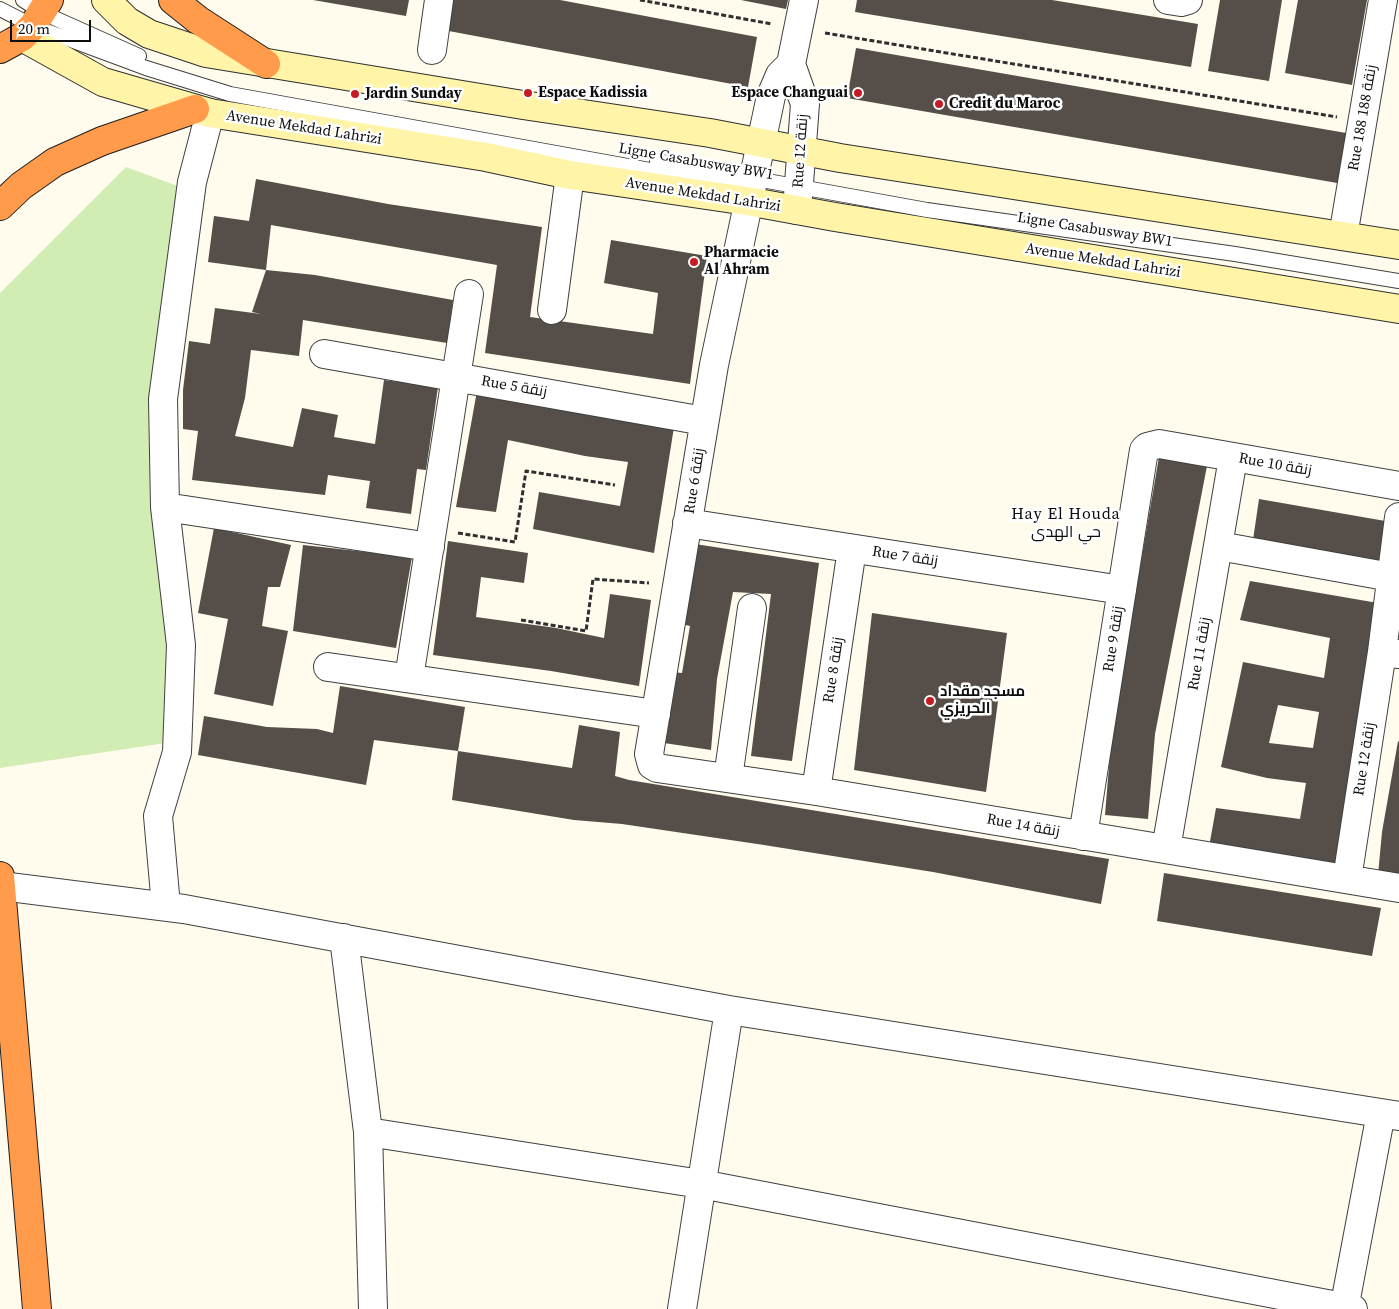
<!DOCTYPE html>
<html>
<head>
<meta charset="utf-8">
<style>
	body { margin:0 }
	#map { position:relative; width:1399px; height:1309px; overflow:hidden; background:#fffbed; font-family:"Source Serif 4",serif }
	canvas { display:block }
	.scale { position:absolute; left:10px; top:20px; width:81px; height:22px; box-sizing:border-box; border:2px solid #0d0d0d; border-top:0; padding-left:6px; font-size:15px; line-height:18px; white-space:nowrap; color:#0d0d0d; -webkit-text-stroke:4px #fff; paint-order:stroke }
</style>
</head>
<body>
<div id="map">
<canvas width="1399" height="1309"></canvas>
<div class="scale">20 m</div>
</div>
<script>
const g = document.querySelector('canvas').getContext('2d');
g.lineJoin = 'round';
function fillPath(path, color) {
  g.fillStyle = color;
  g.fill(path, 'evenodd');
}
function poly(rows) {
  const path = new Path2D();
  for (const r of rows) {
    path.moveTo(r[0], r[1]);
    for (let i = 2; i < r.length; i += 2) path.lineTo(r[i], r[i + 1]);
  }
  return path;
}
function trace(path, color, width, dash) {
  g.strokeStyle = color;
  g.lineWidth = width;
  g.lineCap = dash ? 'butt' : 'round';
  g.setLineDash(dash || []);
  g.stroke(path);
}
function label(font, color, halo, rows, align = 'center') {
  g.font = font + ' "Source Serif 4",Cairo,serif';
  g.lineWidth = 5;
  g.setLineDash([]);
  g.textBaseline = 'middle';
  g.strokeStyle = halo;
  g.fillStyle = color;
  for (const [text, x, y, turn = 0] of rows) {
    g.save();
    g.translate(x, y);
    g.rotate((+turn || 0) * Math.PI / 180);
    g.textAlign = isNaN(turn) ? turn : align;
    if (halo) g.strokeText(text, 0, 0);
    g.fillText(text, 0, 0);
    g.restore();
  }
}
fillPath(poly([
	[126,167,183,188,160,403,185,740,0,768,0,293]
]), '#d2edb3');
fillPath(poly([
	[313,0,409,0,406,16],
	[443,0,560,0,757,37,748,87,438,29],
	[741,0,788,0,786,9],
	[857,0,1052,0,1198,24,1191,67,855,12],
	[1220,0,1282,0,1269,81,1208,71],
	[1298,0,1367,0,1352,85,1285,73],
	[856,48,1352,134,1343,184,847,98],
	[256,179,388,204,542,227,530,317,653,334,658,293,604,283,611,240,707,256,690,384,485,353,497,265,271,225,266,270,208,262,214,216,249,221],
	[266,270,315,275,453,300,447,343,303,320,299,356,251,350,245,398,235,436,293,447,302,408,338,415,334,437,375,444,384,380,438,387,426,470,417,469,411,514,366,508,370,481,328,475,325,495,192,480,198,431,183,429,183,390,189,341,210,344,215,308,261,314,252,312],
	[477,391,674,427,654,553,533,529,539,492,620,506,628,462,585,456,508,440,496,512,456,507],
	[1159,457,1207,466,1155,734,1148,819,1105,815,1112,730],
	[1259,499,1391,522,1381,571,1252,547],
	[214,528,291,545,280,587,268,587,262,626,288,631,273,706,214,694,228,619,198,613],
	[448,541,528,553,524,583,481,577,476,617,556,628,604,638,610,594,651,600,639,686,551,671,433,655],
	[695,544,819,563,792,761,751,756,771,594,733,592,717,679,711,750,664,743,673,672,682,673,690,626,681,624],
	[303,545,412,557,396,648,293,631],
	[1250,581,1378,603,1339,868,1209,847,1216,808,1300,819,1306,783,1267,778,1221,767,1243,662,1324,678,1330,638,1240,620],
	[1278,705,1319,712,1313,748,1269,743],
	[872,613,1007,633,986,792,854,770],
	[340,686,465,707,458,751,374,740,366,785,198,755,204,716,267,727,317,729,333,733],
	[579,725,620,732,615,776,629,780,1109,859,1101,904,933,872,764,845,622,824,574,820,452,800,458,751,572,768],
	[1398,741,1399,742,1399,879,1378,875,1382,832],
	[1164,873,1381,908,1372,956,1157,921]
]), '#564e48');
const lane = poly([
	[23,0,43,13,139,56],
	[0,9,33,26,146,68,230,94,755,189],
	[657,161,927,210,1235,254,1399,281]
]);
const street = poly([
	[804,0,791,64,780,75,771,96,714,365,649,754,652,765,657,768,816,791,1399,888],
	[1168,0,1181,2,1188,0],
	[432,50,439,0],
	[791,64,805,104,797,210],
	[210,113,192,182,163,399,165,507,430,547],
	[1343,236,1383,0],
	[552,310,570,175],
	[324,354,704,421],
	[165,507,181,645,177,752,158,816,166,906],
	[687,523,1122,590],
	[1219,546,1391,577],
	[1382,652,1399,517],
	[328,667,656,714],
	[409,678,469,294],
	[728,778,752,608],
	[816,791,852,549],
	[1083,836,1144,450,1147,447,1159,444,1399,486],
	[1166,849,1233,458],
	[1347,879,1382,652,1399,654],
	[1,886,184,909,729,1010,1399,1116],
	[344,938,368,1132,373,1309],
	[368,1132,701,1184,1353,1309],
	[682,1309,729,1010],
	[1344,1309,1381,1113]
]);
const secondary = poly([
	[106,0,127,21,149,34,206,53,523,105,710,133,840,158,1399,245],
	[22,37,103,82,210,113,486,157,570,175,747,201,835,217,1399,309]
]);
const highway = poly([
	[173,0,198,20,266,64],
	[0,49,22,37,33,26,49,0],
	[0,206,21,186,55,162,102,141,195,109],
	[0,876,37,1309]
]);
trace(lane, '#404040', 16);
trace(street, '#404040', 30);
trace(secondary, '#2f2f2f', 30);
trace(highway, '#1e1e1e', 30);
trace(poly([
	[640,0,772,24],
	[825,33,1337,117],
	[458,533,515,542,526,471,615,485],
	[521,620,586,631,593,579,649,583]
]), '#2f2f2f', 3, [5, 2.5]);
trace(lane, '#fff', 14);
trace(street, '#fff', 28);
trace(secondary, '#fff4a8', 28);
trace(highway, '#ff9b4b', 28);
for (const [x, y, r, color] of [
	[528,93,5,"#c81a25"],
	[858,93,5,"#c81a25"],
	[355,94,5,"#c81a25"],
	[939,104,5,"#c81a25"],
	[694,262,5,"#c81a25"],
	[930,701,5,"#c81a25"]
]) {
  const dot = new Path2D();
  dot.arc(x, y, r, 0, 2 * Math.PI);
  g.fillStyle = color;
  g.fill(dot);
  trace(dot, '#fff', 2);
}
label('bold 15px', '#0d0d0d', '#fff', [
	["Espace Kadissia",538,93],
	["Espace Changuai",848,93,"right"],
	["Jardin Sunday",365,94],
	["Credit du Maroc",949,104],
	["Pharmacie",704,253],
	["Al Ahram",704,270],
	["مسجد مقداد",940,692],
	["الحريزي",940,709]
], 'left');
label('15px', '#0d0d0d', '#fff', [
	["Rue 188 زنقة 188",1363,118,-80],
	["Avenue Mekdad Lahrizi",304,128,9],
	["Rue 12 زنقة",801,151,-86],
	["Ligne Casabusway BW1",696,162,10],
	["Avenue Mekdad Lahrizi",703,195,9],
	["Ligne Casabusway BW1",1095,230,9],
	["Avenue Mekdad Lahrizi",1103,261,9],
	["Rue 5 زنقة",514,387,10],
	["Rue 10 زنقة",1275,465,10],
	["Rue 6 زنقة",695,481,-81],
	["Rue 7 زنقة",905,557,9],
	["Rue 9 زنقة",1114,639,-81],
	["Rue 11 زنقة",1200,654,-80],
	["Rue 8 زنقة",834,670,-81],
	["Rue 12 زنقة",1365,759,-81],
	["Rue 14 زنقة",1023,826,10]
]);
g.letterSpacing = '1px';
label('16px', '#0d0d0d', '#fff', [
	["Hay El Houda",1066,515],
	["حي الهدى",1066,533]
]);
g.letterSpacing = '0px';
</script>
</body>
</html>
